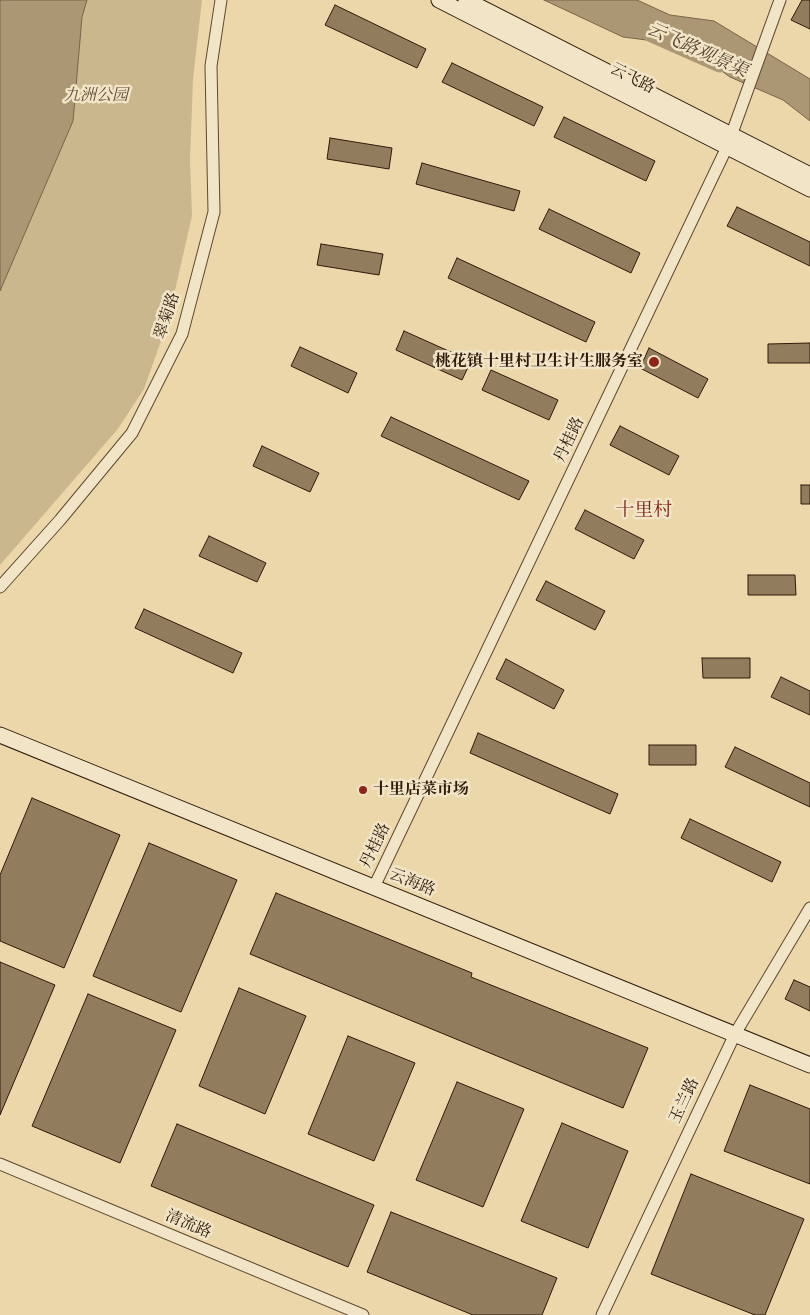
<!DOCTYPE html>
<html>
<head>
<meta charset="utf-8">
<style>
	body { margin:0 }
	canvas { display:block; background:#ebd7a9 }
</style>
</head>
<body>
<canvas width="810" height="1315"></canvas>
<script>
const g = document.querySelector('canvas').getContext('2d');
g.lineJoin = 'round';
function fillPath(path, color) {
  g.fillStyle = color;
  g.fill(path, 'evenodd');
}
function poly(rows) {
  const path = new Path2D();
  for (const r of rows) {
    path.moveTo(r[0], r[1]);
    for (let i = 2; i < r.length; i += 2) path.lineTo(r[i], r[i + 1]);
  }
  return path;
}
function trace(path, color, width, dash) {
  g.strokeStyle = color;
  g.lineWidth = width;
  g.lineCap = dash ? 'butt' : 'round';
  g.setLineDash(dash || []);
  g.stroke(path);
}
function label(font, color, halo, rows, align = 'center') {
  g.font = font + ' Cardo,"Noto Serif SC",serif';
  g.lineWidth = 5;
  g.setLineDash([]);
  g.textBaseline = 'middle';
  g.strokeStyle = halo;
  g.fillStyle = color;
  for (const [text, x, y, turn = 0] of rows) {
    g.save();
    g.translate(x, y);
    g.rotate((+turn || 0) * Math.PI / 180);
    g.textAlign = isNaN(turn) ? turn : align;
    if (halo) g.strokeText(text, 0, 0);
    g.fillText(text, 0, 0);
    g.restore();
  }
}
fillPath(poly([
	[0,0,202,0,193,79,190,160,192,216,168,321,144,389,117,430,0,565]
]), '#cbb78e');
const water = poly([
	[0,0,87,0,82,17,73,121,0,291,0,0],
	[544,0,637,0,670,15,714,21,810,79,810,121,783,100,730,77,686,45,623,37,544,0]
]);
fillPath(water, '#ab9773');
trace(water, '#796549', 1);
trace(poly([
	[652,32,720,62]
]), '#ab9773', 21);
const building = poly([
	[802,0,810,0,810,29,791,20,802,0],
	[335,5,426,49,417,68,325,25,335,5],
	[452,63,543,107,534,126,442,82,452,63],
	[564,117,655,161,646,181,554,137,564,117],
	[330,138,392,148,389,169,327,159,330,138],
	[422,163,520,191,514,211,416,184,422,163],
	[737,207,810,242,810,266,727,226,737,207],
	[549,209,640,253,631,273,539,229,549,209],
	[321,244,383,254,379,275,317,265,321,244],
	[457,258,595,322,586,342,448,278,457,258],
	[404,331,471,361,462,380,396,350,404,331],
	[810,343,810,363,768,363,768,344,810,343],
	[300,347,357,373,348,393,291,366,300,347],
	[649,348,708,379,698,398,640,368,649,348],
	[491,370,558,400,549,420,482,390,491,370],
	[391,417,529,481,519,500,381,436,391,417],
	[620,426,679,456,669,475,610,445,620,426],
	[262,446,319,473,310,492,253,466,262,446],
	[801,485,810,485,810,504,801,504,801,485],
	[585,510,644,540,634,559,575,529,585,510],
	[209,536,266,563,257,582,199,556,209,536],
	[748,575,795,575,796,595,748,595,748,575],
	[546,581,605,611,595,630,536,600,546,581],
	[144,609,242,653,233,673,135,628,144,609],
	[702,658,750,658,750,678,703,678,702,658],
	[506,659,564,690,554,709,496,679,506,659],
	[781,677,810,691,810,715,771,697,781,677],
	[478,733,618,794,610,814,470,753,478,733],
	[649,745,696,745,696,765,649,765,649,745],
	[735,747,810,783,810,807,725,767,735,747],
	[32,798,120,835,64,968,0,941,0,875,32,798],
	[690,819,781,862,772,882,681,838,690,819],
	[149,843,237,880,181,1012,93,976,149,843],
	[276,893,472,973,471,977,648,1048,623,1108,250,954,276,893],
	[0,962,55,985,0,1115,0,962],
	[794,980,810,987,810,1011,785,999,794,980],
	[239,988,306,1016,265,1114,199,1086,239,988],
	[88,994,176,1030,120,1163,32,1126,88,994],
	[348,1036,415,1063,374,1161,308,1134,348,1036],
	[457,1082,524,1109,483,1207,416,1180,457,1082],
	[750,1085,810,1109,810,1184,724,1151,750,1085],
	[562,1123,628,1151,588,1248,521,1221,562,1123],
	[177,1124,374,1205,348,1267,151,1186,177,1124],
	[691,1174,804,1219,765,1315,755,1315,651,1274,691,1174],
	[391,1212,557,1278,542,1315,473,1315,367,1272,391,1212]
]);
fillPath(building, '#917c5d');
trace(building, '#2f1a0b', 1);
const street = poly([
	[0,587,60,520,132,433,182,334,214,212,211,66,221,0],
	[374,887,727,147,780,0],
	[0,1164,363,1315],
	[602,1315,735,1034,810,908]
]);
const secondary = poly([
	[439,0,810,189],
	[466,0,810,175],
	[0,735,810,1065]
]);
trace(street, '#5e4932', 13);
trace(secondary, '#2f1a0b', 17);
trace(street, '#f2e5c7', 11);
trace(secondary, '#f2e5c7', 15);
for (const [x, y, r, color] of [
	[654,362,6,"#8f2418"],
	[363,790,5,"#8f2418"]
]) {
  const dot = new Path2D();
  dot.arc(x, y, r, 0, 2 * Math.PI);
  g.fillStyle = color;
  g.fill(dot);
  trace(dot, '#f2e5c7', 2);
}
label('16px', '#2f1a0b', '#f2e5c7', [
	["云飞路",632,79,27],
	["翠菊路",168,316,-72],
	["丹桂路",570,440,-64],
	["丹桂路",376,846,-64],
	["云海路",412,883,22],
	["玉兰路",685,1101,-65],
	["清流路",188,1225,23]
]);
label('italic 16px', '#5e4932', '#f2e5c7', [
	["九洲公园",96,96]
]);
label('bold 16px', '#2f1a0b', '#f2e5c7', [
	["桃花镇十里村卫生计生服务室",643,362],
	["十里店菜市场",373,790,"left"]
], 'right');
label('italic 18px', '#5a462f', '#f2e5c7', [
	["云飞路观景渠",697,51,24]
]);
label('19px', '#7a1f14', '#f2e5c7', [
	["十里村",644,512]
]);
</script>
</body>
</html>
